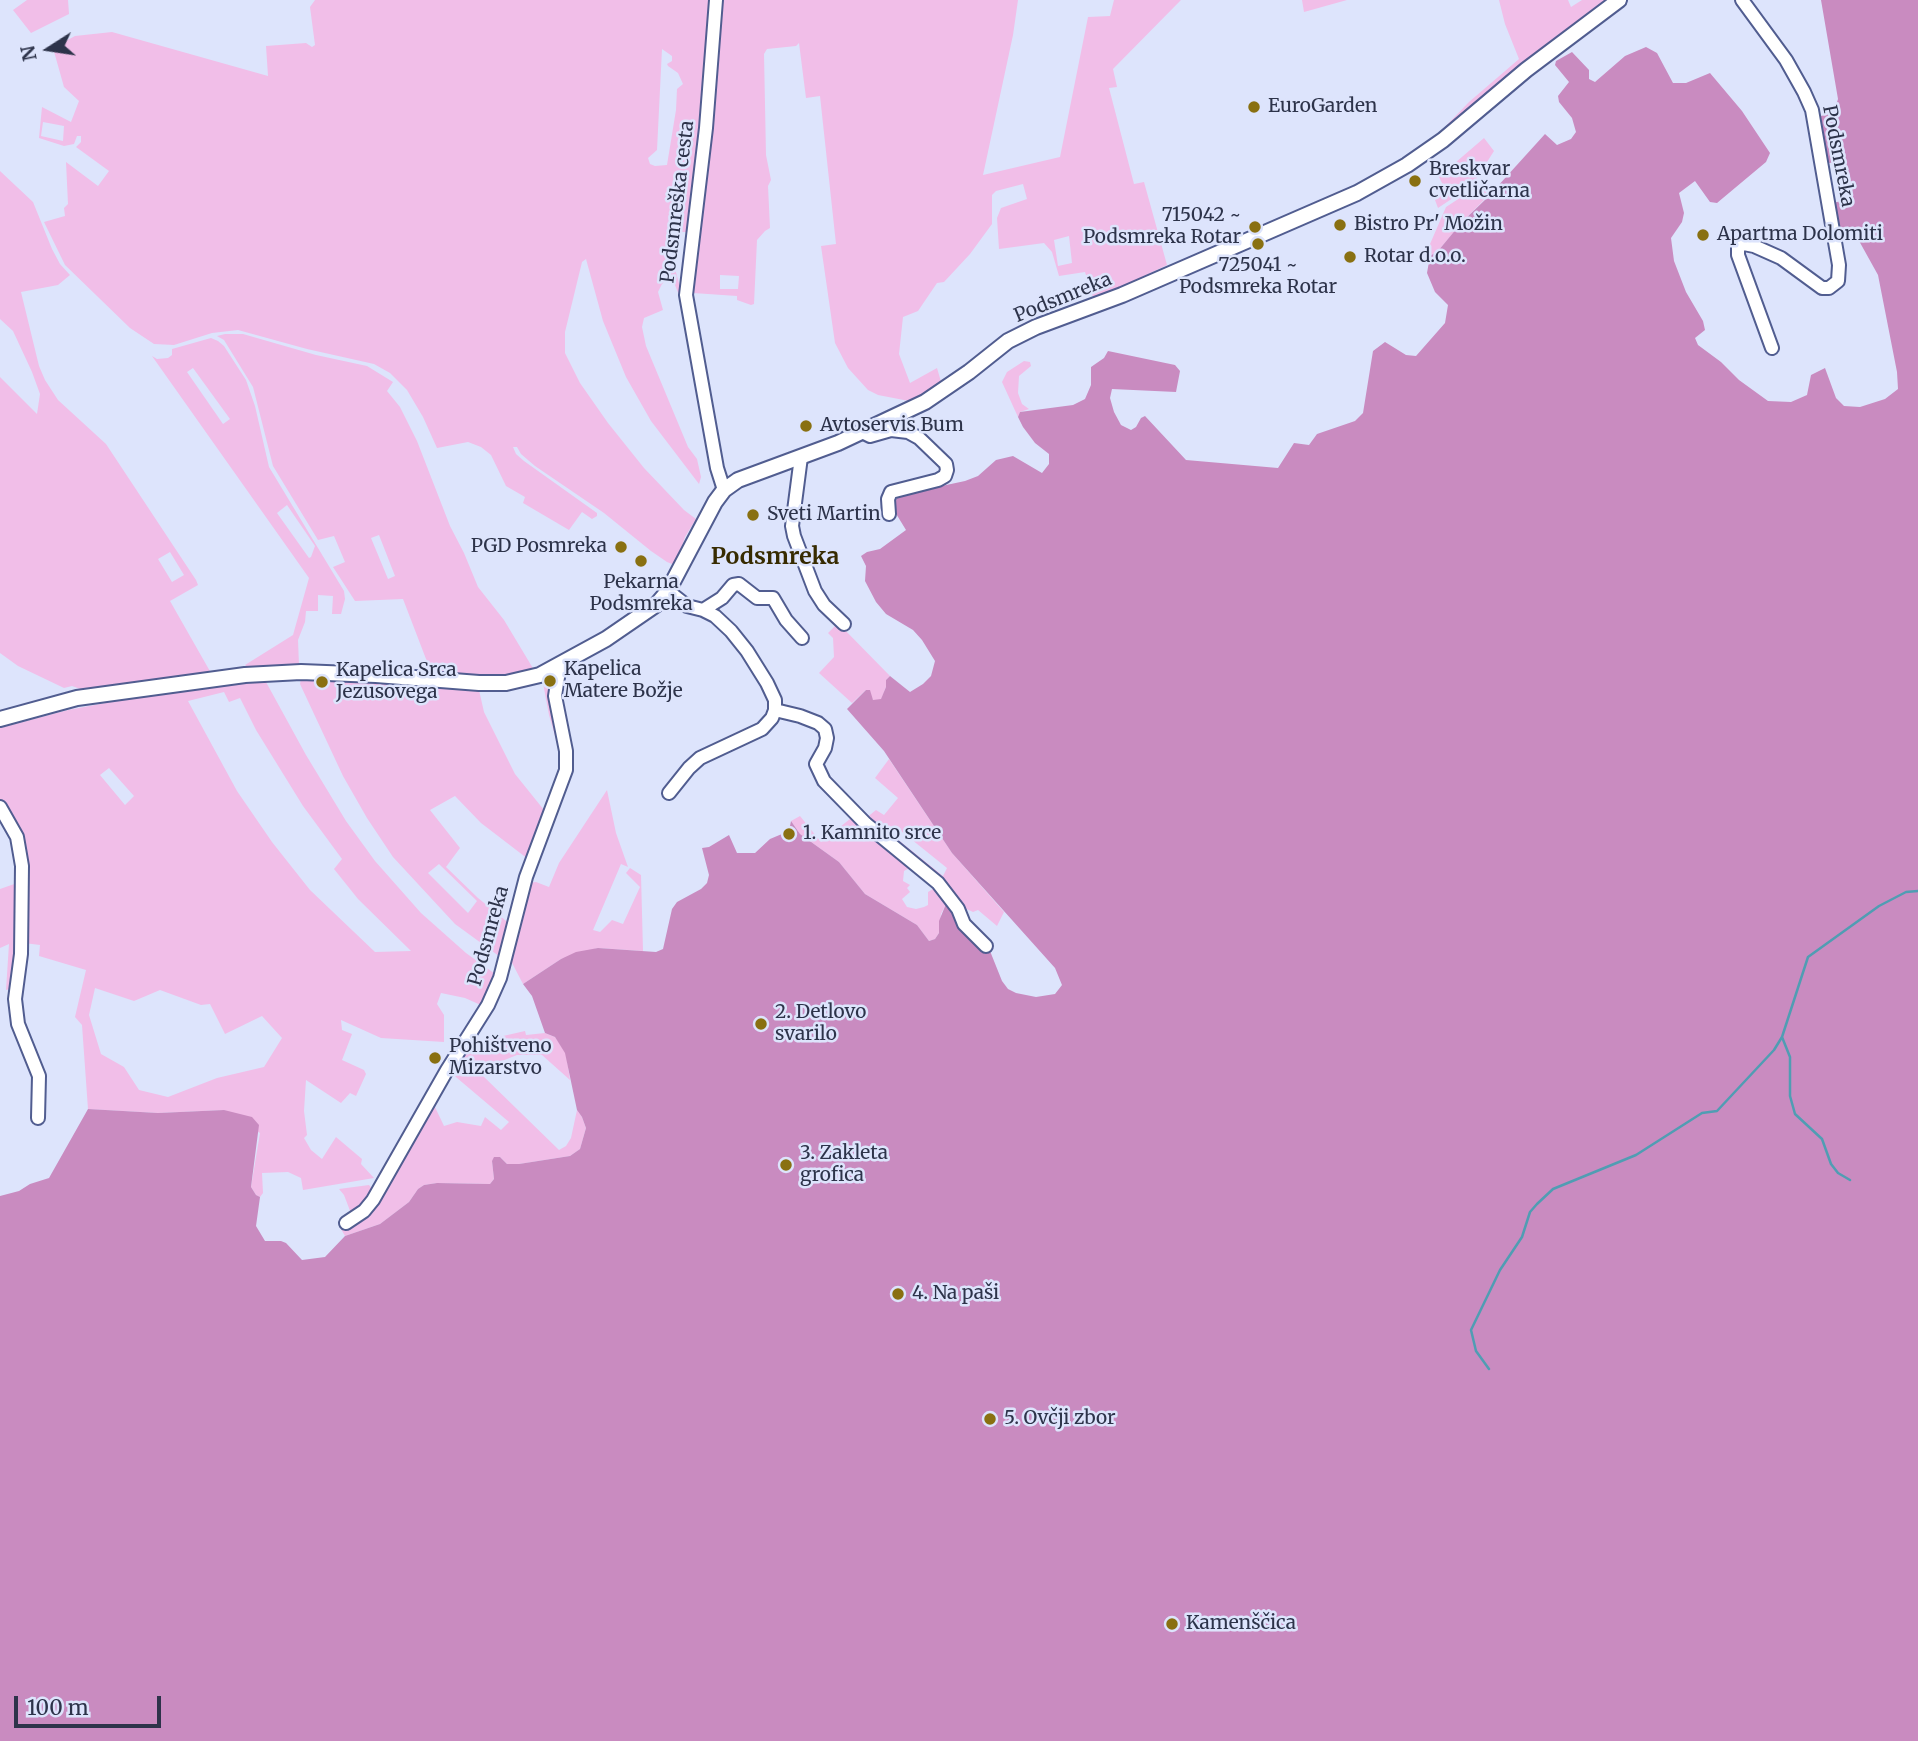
<!DOCTYPE html>
<html>
<head>
<meta charset="utf-8">
<style>
	body { margin:0 }
	#map { position:relative; width:1918px; height:1741px; overflow:hidden; background:#dde4fc; font-family:Merriweather,serif }
	canvas { display:block }
	.north { position:absolute; left:14px; top:14px; width:70px; height:70px; -webkit-text-stroke:5px #dde4fc; paint-order:stroke; rotate:258deg; font-size:19px; font-weight:700; line-height:28px; text-align:center; color:#2d334a }
	.north::after { content:''; display:block; margin:auto; width:24px; height:32px; background:#2d334a; clip-path:polygon(50% 0,100% 100%,50% 72%,0 100%) }
	.scale { position:absolute; left:14px; top:1696px; width:147px; height:32px; box-sizing:border-box; border:4px solid #2d334a; border-top:0; padding-left:9px; font-size:21px; line-height:24px; white-space:nowrap; color:#2d334a; -webkit-text-stroke:5px #dde4fc; paint-order:stroke }
</style>
</head>
<body>
<div id="map">
<canvas width="1918" height="1741"></canvas>
<div class="north">N</div>
<div class="scale">100 m</div>
</div>
<script>
const g = document.querySelector('canvas').getContext('2d');
g.lineJoin = 'round';
function fillPath(path, color) {
  g.fillStyle = color;
  g.fill(path, 'evenodd');
}
function poly(rows) {
  const path = new Path2D();
  for (const r of rows) {
    path.moveTo(r[0], r[1]);
    for (let i = 2; i < r.length; i += 2) path.lineTo(r[i], r[i + 1]);
  }
  return path;
}
function trace(path, color, width, dash) {
  g.strokeStyle = color;
  g.lineWidth = width;
  g.lineCap = dash ? 'butt' : 'round';
  g.setLineDash(dash || []);
  g.stroke(path);
}
function label(font, color, halo, rows, align = 'center') {
  g.font = font + ' Merriweather,serif';
  g.lineWidth = 5;
  g.setLineDash([]);
  g.textBaseline = 'middle';
  g.strokeStyle = halo;
  g.fillStyle = color;
  for (const [text, x, y, turn = 0] of rows) {
    g.save();
    g.translate(x, y);
    g.rotate((+turn || 0) * Math.PI / 180);
    g.textAlign = isNaN(turn) ? turn : align;
    if (halo) g.strokeText(text, 0, 0);
    g.fillText(text, 0, 0);
    g.restore();
  }
}
fillPath(poly([
	[27,0,68,0,69,14,31,33,13,10],
	[315,0,712,0,710,62,689,232,678,232,667,240,682,294,683,305,673,280,669,278,662,284,658,292,663,310,644,318,642,327,646,346,688,447,697,459,701,477,699,484,651,421,626,377,603,321,586,259,582,262,565,332,565,353,580,383,608,423,644,468,684,510,696,519,685,537,677,562,672,564,667,562,651,551,604,513,535,466,521,454,517,447,513,447,516,454,524,461,597,513,597,516,592,519,582,512,569,530,523,503,525,497,506,486,491,455,481,447,468,442,437,448,423,417,407,390,390,373,374,364,307,349,238,330,212,333,174,345,154,344,130,328,65,265,44,222,65,216,64,208,68,204,66,162,98,186,109,171,76,147,81,142,81,136,77,136,74,144,64,146,39,138,42,107,71,122,79,101,64,87,53,48,75,36,112,32,268,76,266,46,306,43,312,47,315,45,310,7],
	[662,49,672,56,672,61,667,64,668,66,678,73,683,84,677,89,676,110,667,165,655,166,650,164,648,158,657,150],
	[43,122,64,126,63,141,41,136],
	[721,0,1018,0,1013,35,983,175,1060,157,1088,17,1110,16,1114,0,1181,0,1113,69,1117,87,1109,88,1134,184,1144,182,1167,265,1094,300,1085,272,1059,276,1052,252,1044,243,999,249,997,218,1001,208,1027,199,1023,184,996,191,992,195,992,224,970,254,944,282,937,283,918,311,903,317,899,354,910,383,937,368,942,385,909,401,878,395,868,390,848,368,835,343,821,246,836,244,820,96,806,98,799,43,796,46,767,49,764,54,766,155,771,180,768,186,770,228,765,231,757,240,754,304,751,305,737,300,737,296,693,293,690,277],
	[1069,236,1072,263,1058,266,1054,240],
	[720,275,739,276,738,289,720,289],
	[1302,0,1347,0,1304,12],
	[1499,0,1568,0,1571,7,1582,0,1612,0,1443,132,1442,130,1469,102,1519,59,1505,24],
	[1484,138,1494,151,1487,162,1476,168,1477,182,1438,208,1435,200,1446,191,1436,171,1448,169],
	[0,171,33,202,52,249,60,264,70,275,58,285,21,292,39,366,45,380,58,400,106,444,196,580,198,585,170,601,211,673,86,691,72,686,64,688,18,666,0,653,0,377,37,414,40,394,32,372,13,331,0,319],
	[170,552,184,575,172,582,158,559],
	[1484,189,1493,191,1462,222,1438,251,1430,256,1427,251,1446,207,1469,192],
	[225,334,243,334,316,355,367,366,393,382,387,391,400,407,417,441,450,526,464,553,478,587,504,620,534,670,527,674,493,678,431,672,403,599,355,601,333,567,345,562,334,536,318,540,273,466,253,387,224,340,217,336],
	[379,535,395,576,388,579,371,538],
	[211,338,218,341,224,346,246,380,255,406,269,467,344,591,345,599,341,614,332,614,333,596,318,595,318,611,306,611,305,622,298,640,299,665,249,668,245,665,293,635,309,578,152,356,157,359,168,358,172,355,172,349],
	[193,368,230,419,223,424,187,372],
	[287,505,315,546,311,557,309,558,277,513],
	[1024,361,1030,362,1031,366,1019,376,1018,393,1022,404,1029,409,1020,412,1018,417,1002,382,1007,372],
	[838,623,890,676,886,680,886,687,881,700,873,700,866,690,852,703,819,673,834,657,833,638,828,633],
	[301,679,356,680,479,690,484,712,515,774,544,810,547,811,528,859,481,823,455,796,430,810,460,848,446,867,478,898,511,925,503,959,455,924,393,857,367,818,343,776,300,684],
	[439,864,477,901,468,913,428,873],
	[266,682,306,755,346,821,375,861,421,913,466,953,498,976,483,1006,465,998,441,993,437,1004,444,1015,444,1042,381,1038,341,1020,342,1030,352,1034,342,1060,364,1070,366,1074,356,1096,350,1093,341,1103,306,1080,304,1111,307,1135,304,1138,311,1150,322,1159,336,1137,362,1159,361,1164,374,1178,303,1190,301,1178,288,1172,262,1173,263,1193,260,1197,256,1195,251,1187,260,1133,224,1110,158,1113,88,1109,82,1025,75,1017,86,970,39,956,40,945,24,943,25,861,0,803,0,728,68,710,121,700,217,686],
	[224,692,229,702,240,698,256,730,303,806,342,859,334,869,358,899,411,951,375,952,310,890,272,842,237,791,188,701],
	[109,768,134,796,125,805,100,775],
	[95,988,134,1001,160,990,201,1005,210,1004,225,1034,262,1016,282,1038,264,1067,217,1078,168,1097,139,1090,124,1067,101,1054,89,1015],
	[543,683,550,686,560,753,549,715],
	[889,759,952,853,1004,912,997,926,978,910,973,912,958,905,865,819,876,810,884,815,898,798,875,778],
	[896,827,947,868,943,876,891,834],
	[607,790,616,833,628,867,621,864,593,930,600,932,612,920,623,924,640,887,626,873,630,868,641,875,643,951,598,948,561,959,523,984,509,957,528,883,536,882,549,887,559,863],
	[800,816,821,842,850,819,857,819,913,866,904,871,903,881,910,885,907,888,910,892,902,899,907,907,916,909,924,907,928,905,928,892,938,886,947,896,946,904,941,914,939,933,935,939,929,941,917,925,865,894,839,862,800,834,791,821],
	[20,882,17,987,6,990,9,944,0,948,0,889],
	[525,1031,526,1035,545,1033,555,1037,566,1053,570,1080,542,1055,517,1055,497,1063,481,1074,559,1150,566,1146,571,1138,577,1110,582,1117,586,1128,580,1149,570,1156,519,1164,507,1164,500,1157,492,1161,494,1179,490,1184,437,1183,424,1185,418,1189,409,1202,380,1224,345,1236,341,1229,365,1214,434,1105,444,1126,457,1122,481,1126,485,1117,501,1130,509,1122,450,1072,468,1044],
	[369,1185,374,1191,352,1216,344,1195,339,1189]
]), '#f1bee8');
fillPath(poly([
	[1821,0,1918,0,1918,1741,0,1741,0,1196,19,1191,30,1184,49,1178,88,1109,158,1113,224,1110,252,1117,259,1125,251,1187,256,1195,260,1197,256,1226,265,1241,281,1241,286,1243,302,1260,325,1257,345,1236,380,1224,409,1202,418,1189,424,1185,437,1183,490,1184,494,1179,492,1161,494,1157,500,1157,507,1164,519,1164,570,1156,580,1149,586,1128,582,1117,577,1110,565,1053,555,1037,545,1033,532,996,523,984,561,959,576,952,598,948,656,952,663,949,672,909,677,902,701,889,707,883,709,875,702,848,709,847,729,835,737,853,755,853,770,839,789,831,791,821,800,834,839,862,865,894,917,925,929,941,935,939,939,933,939,921,946,904,947,896,982,951,989,950,990,951,1002,981,1008,989,1016,993,1036,997,1055,994,1062,985,1055,968,952,853,884,751,847,709,866,690,870,690,873,700,881,699,886,687,886,680,890,676,910,692,923,684,931,676,935,661,922,640,913,630,886,614,876,602,865,581,866,566,861,556,867,552,880,549,906,530,895,512,894,506,897,498,909,493,965,481,978,476,996,460,1013,456,1042,473,1049,464,1049,454,1035,443,1023,427,1018,417,1020,412,1073,405,1085,399,1091,385,1091,367,1104,358,1108,351,1175,365,1180,371,1176,392,1112,389,1110,398,1114,412,1121,425,1131,430,1136,427,1141,418,1145,416,1186,460,1278,468,1294,443,1309,445,1317,434,1355,421,1363,413,1373,351,1385,342,1406,355,1416,356,1445,323,1448,305,1435,292,1427,273,1430,256,1438,251,1462,222,1487,198,1545,134,1557,145,1571,139,1576,132,1572,118,1559,102,1558,96,1569,82,1555,65,1556,61,1572,52,1589,70,1589,79,1595,82,1625,56,1646,47,1657,53,1673,83,1686,83,1710,73,1742,111,1770,153,1766,162,1717,203,1710,202,1695,181,1679,193,1684,213,1682,222,1671,238,1674,261,1686,292,1703,321,1705,330,1695,338,1698,345,1721,362,1739,380,1768,401,1791,402,1807,395,1811,375,1825,368,1836,398,1844,406,1860,407,1885,399,1898,389,1897,372,1878,275,1853,230,1836,226,1832,203,1852,199,1850,175,1842,162,1828,163,1821,155,1821,116,1834,112,1838,99]
]), '#c98bc0');
trace(poly([
	[1782,1037,1790,1057,1790,1096,1795,1114,1822,1139,1831,1164,1838,1173,1850,1180],
	[1489,1369,1476,1351,1471,1330,1500,1270,1522,1237,1530,1212,1537,1204,1553,1189,1636,1155,1702,1113,1717,1111,1774,1050,1782,1037,1808,957,1879,906,1906,892,1918,891]
]), '#509db3', 2.5);
const minor = poly([
	[716,0,706,128,686,295,717,468,724,490],
	[1742,0,1786,60,1804,92,1812,110,1839,265,1838,281,1829,288,1822,288,1781,258,1754,246,1744,244,1738,247,1738,255,1772,348],
	[862,432,870,436,891,430,908,432,919,438,946,464,947,470,945,476,938,480,891,492,888,499,889,514],
	[801,457,792,526,794,536,815,591,824,605,844,624],
	[668,591,687,606,703,610,715,616,731,631,747,651,767,683,775,700,775,710,772,718,762,729,700,758,689,768,669,793],
	[703,610,722,598,733,585,739,584,757,598,773,598,786,620,802,638],
	[775,710,800,716,818,723,825,729,827,738,825,748,816,764,824,781,866,824,938,883,958,909,964,924,986,946],
	[0,807,17,837,22,866,21,954,15,999,18,1024,39,1076,38,1118],
	[346,1223,364,1211,373,1200,447,1070,488,1005,500,978,526,877,566,770,566,751,555,696,560,665]
]);
const tertiary = poly([
	[0,719,77,698,245,675,301,672,376,675,479,683,506,683,540,675,606,639,657,604,668,591,715,502,724,490,738,480,838,443,925,402,969,372,1008,341,1036,327,1122,295,1357,193,1407,165,1443,140,1526,70,1619,0]
]);
trace(minor, '#515d90', 16);
trace(tertiary, '#515d90', 18);
trace(minor, '#fff', 12);
trace(tertiary, '#fff', 14);
for (const [x, y, r, color] of [
	[1254,107,7,"#897011"],
	[1415,181,7,"#897011"],
	[1340,225,7,"#897011"],
	[1255,227,7,"#897011"],
	[1703,235,7,"#897011"],
	[1258,244,7,"#897011"],
	[1350,257,7,"#897011"],
	[806,426,7,"#897011"],
	[753,515,7,"#897011"],
	[621,547,7,"#897011"],
	[641,561,7,"#897011"],
	[550,681,7,"#897011"],
	[322,682,7,"#897011"],
	[789,834,7,"#897011"],
	[761,1024,7,"#897011"],
	[435,1058,7,"#897011"],
	[786,1165,7,"#897011"],
	[898,1294,7,"#897011"],
	[990,1419,7,"#897011"],
	[1172,1624,7,"#897011"]
]) {
  const dot = new Path2D();
  dot.arc(x, y, r, 0, 2 * Math.PI);
  g.fillStyle = color;
  g.fill(dot);
  trace(dot, '#dde4fc', 2.5);
}
label('19px', '#2d334a', '#dde4fc', [
	["EuroGarden",1268,107],
	["Breskvar",1429,170],
	["cvetličarna",1429,192],
	["715042 ~",1241,216,"right"],
	["Podsmreka Rotar",1241,238,"right"],
	["Bistro Pr' Možin",1354,225],
	["Apartma Dolomiti",1717,235],
	["Rotar d.o.o.",1364,257],
	["725041 ~",1258,266,"center"],
	["Podsmreka Rotar",1258,288,"center"],
	["Avtoservis Bum",820,426],
	["Sveti Martin",767,515],
	["PGD Posmreka",607,547,"right"],
	["Pekarna",641,583,"center"],
	["Podsmreka",641,605,"center"],
	["Kapelica",564,670],
	["Matere Božje",564,692],
	["Kapelica Srca",336,671],
	["Jezusovega",336,693],
	["1. Kamnito srce",803,834],
	["2. Detlovo",775,1013],
	["svarilo",775,1035],
	["Pohištveno",449,1047],
	["Mizarstvo",449,1069],
	["3. Zakleta",800,1154],
	["grofica",800,1176],
	["4. Na paši",912,1294],
	["5. Ovčji zbor",1004,1419],
	["Kamenščica",1186,1624]
], 'left');
label('19px', '#2d334a', '#dde4fc', [
	["Podsmreka",1838,156,79],
	["Podsmreška cesta",678,202,-83],
	["Podsmreka",1063,298,-22],
	["Podsmreka",489,936,-74]
]);
label('bold 23px', '#372b00', '#dde4fc', [
	["Podsmreka",775,557]
]);
</script>
</body>
</html>
